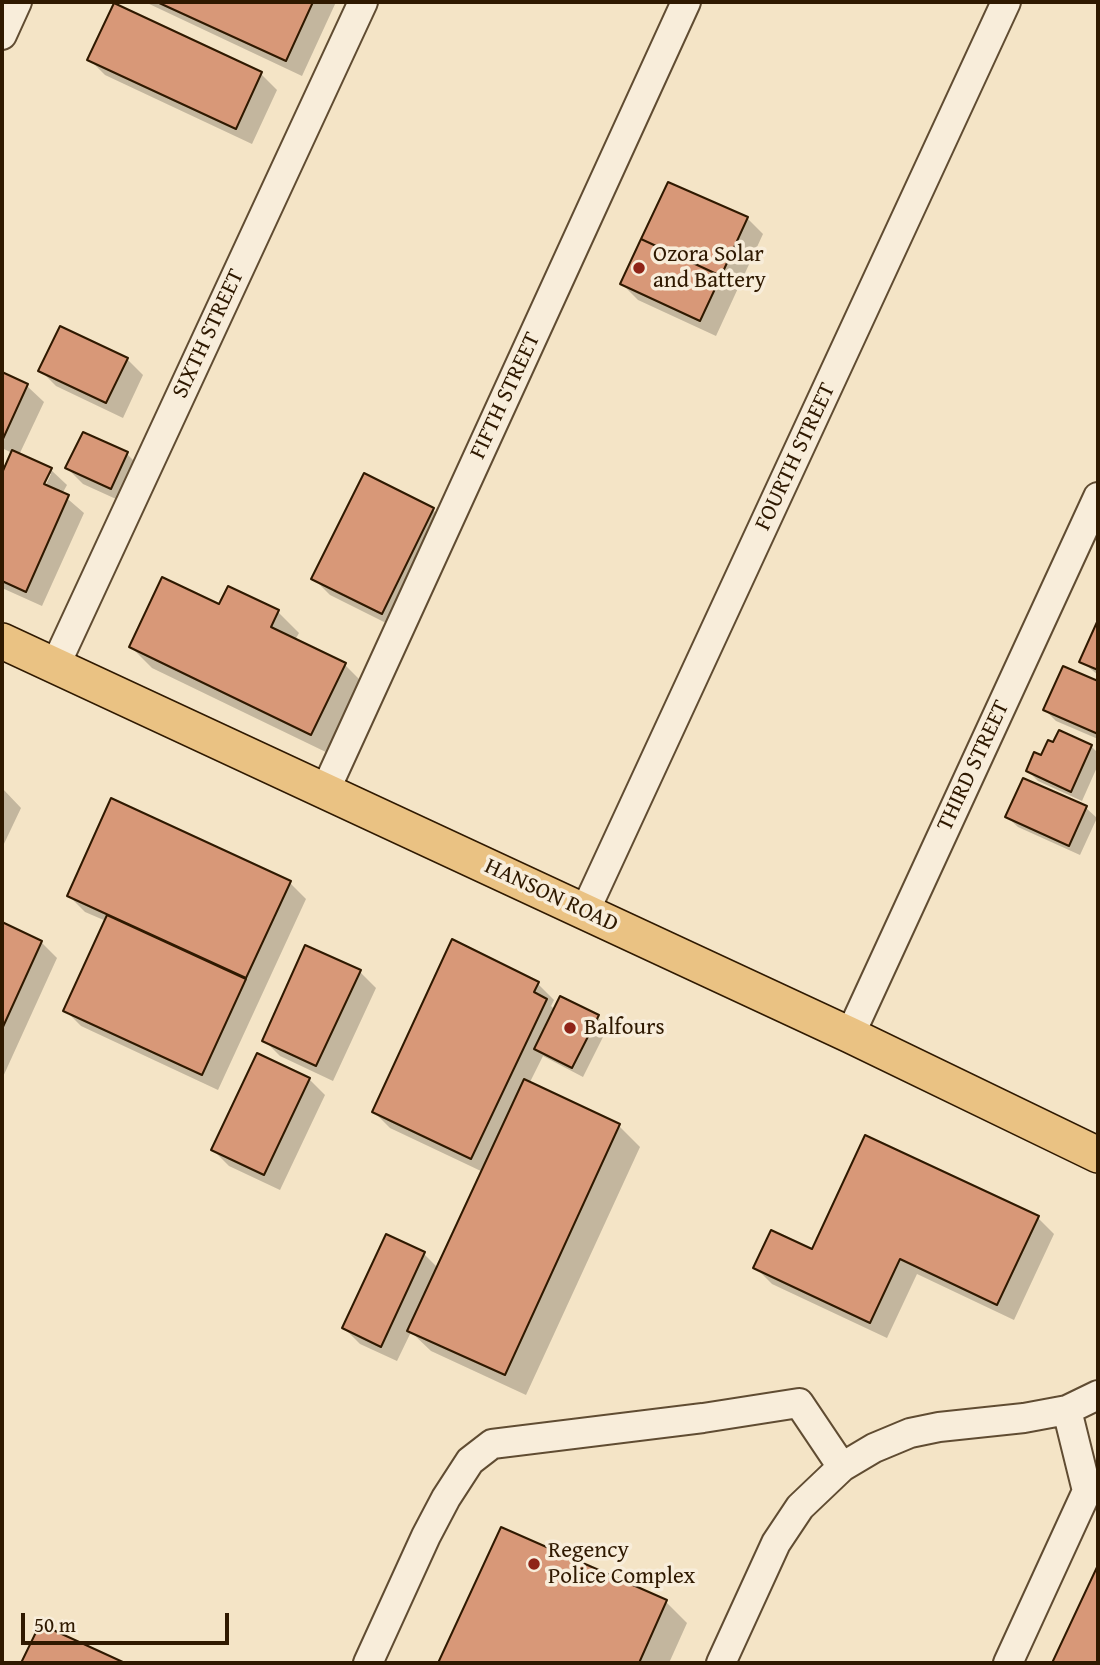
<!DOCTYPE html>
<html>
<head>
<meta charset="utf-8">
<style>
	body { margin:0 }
	#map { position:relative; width:1100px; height:1665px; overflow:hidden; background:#f4e4c6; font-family:"Gentium Book Plus",serif }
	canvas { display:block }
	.frame { position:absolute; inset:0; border:4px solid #2f1900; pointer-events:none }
	.scale { position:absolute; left:21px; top:1613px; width:208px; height:32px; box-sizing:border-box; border:4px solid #2f1900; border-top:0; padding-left:9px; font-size:21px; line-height:24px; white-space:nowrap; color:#2f1900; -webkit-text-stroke:5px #f8edda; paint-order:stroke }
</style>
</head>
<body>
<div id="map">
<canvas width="1100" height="1665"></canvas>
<div class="frame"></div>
<div class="scale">50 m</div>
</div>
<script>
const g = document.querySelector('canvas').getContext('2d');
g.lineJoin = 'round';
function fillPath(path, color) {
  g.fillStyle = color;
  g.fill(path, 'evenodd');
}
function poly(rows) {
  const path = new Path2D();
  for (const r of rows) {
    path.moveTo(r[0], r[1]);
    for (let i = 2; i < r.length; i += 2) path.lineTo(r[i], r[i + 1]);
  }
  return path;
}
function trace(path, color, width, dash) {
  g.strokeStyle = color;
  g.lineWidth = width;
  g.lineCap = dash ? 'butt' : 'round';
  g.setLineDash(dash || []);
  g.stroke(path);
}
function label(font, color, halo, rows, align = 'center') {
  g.font = font + ' "Gentium Book Plus",serif';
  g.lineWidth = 7;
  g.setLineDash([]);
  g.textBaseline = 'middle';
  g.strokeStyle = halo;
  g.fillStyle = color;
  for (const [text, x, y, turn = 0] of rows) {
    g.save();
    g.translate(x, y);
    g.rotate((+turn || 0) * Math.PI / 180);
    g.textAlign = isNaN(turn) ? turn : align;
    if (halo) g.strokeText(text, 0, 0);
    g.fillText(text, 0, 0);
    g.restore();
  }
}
fillPath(poly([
	[145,2,336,2,302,76],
	[114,5,261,74,277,90,252,144,105,75,89,59],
	[747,218,763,234,716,336,638,300,622,284],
	[127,359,143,375,123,418,56,386,40,370],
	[2,374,27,386,44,402,19,455,50,469,67,485,62,494,84,513,42,606,2,588,2,477,12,453,2,448],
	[47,474,51,474,42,493,39,492],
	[127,454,143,470,127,504,83,484,67,468],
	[433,510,449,526,398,629,330,595,314,579],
	[220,606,278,612,299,633,295,640,345,665,366,686,332,755,152,668,131,647],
	[1098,625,1098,675,1081,661],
	[1064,668,1098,683,1098,739,1056,721,1045,710],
	[1091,746,1098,753,1098,765,1082,801,1038,781,1028,771],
	[2,788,21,808,2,848],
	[1086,808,1097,818,1080,855,1018,827,1007,817],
	[290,883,306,899,218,1090,81,1026,65,1010,106,921,85,912,69,896],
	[2,924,41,942,57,958,2,1079],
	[453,942,538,984,554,1000,551,1006,555,1010,597,1017,608,1027,583,1077,543,1056,529,1084,619,1126,640,1147,526,1395,431,1351,411,1332,397,1361,360,1344,344,1328,424,1254,438,1268,483,1172,390,1128,374,1112],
	[360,972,376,988,333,1081,280,1056,264,1040],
	[309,1079,325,1095,280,1190,229,1166,213,1150],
	[1038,1218,1054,1234,1014,1320,917,1274,887,1338,772,1284,756,1268,813,1251],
	[502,1530,666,1602,687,1623,669,1663,439,1663],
	[1098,1569,1098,1663,1054,1663]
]), '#0003');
const building = poly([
	[157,2,313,2,286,61,157,2],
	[114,3,262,72,236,129,87,60,114,3],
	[668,182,748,217,721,276,641,239,668,182],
	[641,239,721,276,700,321,620,284,641,239],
	[60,326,128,358,106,403,38,371,60,326],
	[2,372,28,384,2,441,2,372],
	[83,432,128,452,111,489,65,468,83,432],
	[12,450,52,468,44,484,69,495,26,592,2,581,2,473,12,450],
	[364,473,434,508,382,614,311,579,364,473],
	[162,577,219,604,228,586,279,610,271,627,346,663,311,735,129,647,162,577],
	[1097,622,1098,623,1098,670,1079,662,1097,622],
	[1063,666,1098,681,1098,734,1043,710,1063,666],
	[1059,730,1092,745,1071,792,1026,771,1034,752,1041,755,1048,740,1053,742,1059,730],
	[1023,778,1087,806,1069,846,1005,817,1023,778],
	[111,798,291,881,246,978,67,896,111,798],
	[107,915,246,979,202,1075,63,1011,107,915],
	[2,922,42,941,2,1029,2,922],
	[452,939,539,982,534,992,547,999,471,1159,372,1112,452,939],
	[305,945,361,970,316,1066,262,1041,305,945],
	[560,996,599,1015,572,1068,534,1049,560,996],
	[257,1053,310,1078,264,1175,211,1150,257,1053],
	[524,1079,620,1124,505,1375,407,1331,524,1079],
	[865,1135,1039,1216,997,1305,900,1259,870,1323,753,1268,771,1230,812,1249,865,1135],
	[386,1234,425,1252,381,1347,342,1328,386,1234],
	[501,1527,667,1600,639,1663,438,1663,501,1527],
	[1098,1565,1098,1663,1052,1663,1098,1565],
	[40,1624,125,1663,21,1663,40,1624]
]);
fillPath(building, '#d89878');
trace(building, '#2f1900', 2);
const minor = poly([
	[2,35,17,2],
	[55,666,363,2],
	[325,791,686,2],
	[585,911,1006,2],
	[850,1035,1098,497],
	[368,1663,426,1536,446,1498,470,1461,492,1444,703,1418,799,1403,842,1467],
	[721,1663,776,1543,800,1507,842,1467,874,1448,910,1433,939,1427,1024,1418,1067,1410,1098,1395],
	[1008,1663,1087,1491,1067,1410]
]);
const major = poly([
	[2,641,850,1035,1098,1155]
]);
trace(minor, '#604c32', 32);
trace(major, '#2f1900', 38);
trace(minor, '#f8edda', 28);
trace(major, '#eac283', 35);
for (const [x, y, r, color] of [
	[639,268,7,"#8f2418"],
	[570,1028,7,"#8f2418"],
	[534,1564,7,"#8f2418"]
]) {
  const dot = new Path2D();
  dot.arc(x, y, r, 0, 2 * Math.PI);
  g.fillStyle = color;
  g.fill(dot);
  trace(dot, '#f8edda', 2.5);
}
label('23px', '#2f1900', '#f8edda', [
	["Ozora Solar",653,255],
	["and Battery",653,281],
	["Balfours",584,1028],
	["Regency",548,1551],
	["Police Complex",548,1577]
], 'left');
label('23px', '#2f1900', '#f8edda', [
	["SIXTH STREET",209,334,-65],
	["FIFTH STREET",506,396,-65],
	["FOURTH STREET",796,457,-65],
	["THIRD STREET",974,766,-65],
	["HANSON ROAD",551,896,25]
]);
</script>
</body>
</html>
